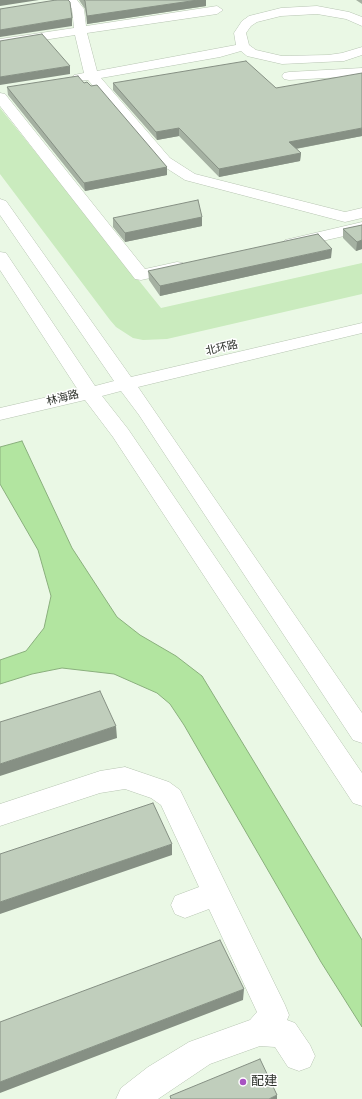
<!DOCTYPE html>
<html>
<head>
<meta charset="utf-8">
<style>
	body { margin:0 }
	canvas { display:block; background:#eaf8e5 }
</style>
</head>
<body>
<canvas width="362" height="1099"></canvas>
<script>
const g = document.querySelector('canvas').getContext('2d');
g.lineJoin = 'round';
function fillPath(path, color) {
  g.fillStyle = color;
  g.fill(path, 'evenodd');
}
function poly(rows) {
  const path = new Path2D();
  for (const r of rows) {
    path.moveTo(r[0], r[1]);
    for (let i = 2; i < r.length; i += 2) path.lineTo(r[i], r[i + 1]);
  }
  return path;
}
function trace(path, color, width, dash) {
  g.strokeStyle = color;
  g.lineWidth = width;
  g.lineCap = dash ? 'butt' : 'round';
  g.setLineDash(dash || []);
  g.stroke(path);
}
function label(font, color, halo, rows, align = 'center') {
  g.font = font + ' Overpass,"Noto Sans SC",sans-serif';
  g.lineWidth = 3;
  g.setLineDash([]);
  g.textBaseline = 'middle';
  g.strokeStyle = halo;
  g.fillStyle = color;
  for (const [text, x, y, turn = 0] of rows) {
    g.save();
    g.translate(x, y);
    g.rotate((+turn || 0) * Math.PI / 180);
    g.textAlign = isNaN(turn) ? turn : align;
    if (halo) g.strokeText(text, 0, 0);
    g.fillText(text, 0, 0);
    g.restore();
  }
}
fillPath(poly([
	[0,108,161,308,362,263,362,294,167,339,143,340,133,338,116,327,110,320,0,174]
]), '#caebbe');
const water = poly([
	[22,441,72,548,117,617,140,635,176,656,202,676,362,940,362,1027,321,962,184,725,170,704,157,693,114,674,62,668,32,674,0,684,0,660,26,651,44,628,51,596,38,550,0,484,0,447,22,441]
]);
fillPath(water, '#b2e5a0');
trace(water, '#8aaf7d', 1);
const minor = poly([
	[65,0,77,0,84,9,86,26,217,6,223,10,217,14,87,33,97,71,236,45,234,33,242,21,249,16,281,8,317,6,349,12,362,17,362,26,346,19,317,14,281,16,257,22,251,26,246,33,249,45,256,50,282,56,328,55,342,53,362,47,362,55,344,61,282,64,247,56,241,51,220,57,101,78,170,158,195,174,345,212,362,208,362,218,345,222,185,180,160,164,88,80,74,81,72,78,74,75,84,73,75,35,0,47,0,39,74,28,72,9,65,0],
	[362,68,362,76,289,80,284,79,282,76,284,73,289,72,362,68],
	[0,93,5,94,145,269,177,262,183,263,185,267,183,271,141,280,135,279,0,106,0,93],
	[362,222,362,232,291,248,285,246,283,243,285,240,362,222],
	[125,767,169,782,180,790,285,1005,289,1015,287,1020,295,1023,310,1045,315,1056,310,1067,299,1071,288,1067,275,1047,260,1046,210,1064,158,1099,116,1099,121,1088,148,1067,189,1042,250,1020,257,1012,209,909,185,918,175,914,171,905,175,896,199,887,161,805,151,798,125,789,100,793,0,826,0,804,100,771,125,767]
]);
const major = poly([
	[0,199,6,201,131,377,362,323,362,333,138,387,362,713,362,743,353,740,139,415,121,391,102,396,128,429,362,773,362,806,353,803,113,437,85,400,0,420,0,408,78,390,0,270,0,252,6,253,95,386,114,381,0,215,0,199]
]);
trace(minor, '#b7c5b2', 1);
trace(major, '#b7c5b2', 1);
fillPath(minor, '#fff');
fillPath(major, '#fff');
fillPath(poly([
	[79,0,206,0,206,6,87,24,85,9],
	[356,0,362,0,362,4],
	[84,83,167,167,167,175,85,191,8,95,7,87],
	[113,83,276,88,362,136,296,149,301,153,300,161,219,177,179,136,157,140,113,90],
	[202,217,202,226,125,242,113,227,113,218],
	[362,225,362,249,356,251,343,238,343,229],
	[331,258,160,296,149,280,148,271]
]), '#a5b1a2');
fillPath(poly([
	[0,0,39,0,0,6],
	[198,0,206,0,206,6,87,24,87,16],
	[72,18,72,26,0,37,0,30],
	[70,66,70,74,0,85,0,77],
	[179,128,179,136,157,140,156,132],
	[362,128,362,136,289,150,289,142],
	[301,153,300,161,219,177,219,169],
	[167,167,167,175,85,191,84,183],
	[202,217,202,226,125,242,125,233],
	[362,240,362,249,356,251,357,242],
	[332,249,331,258,160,296,160,286],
	[116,726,117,738,0,776,0,764],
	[172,844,172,855,0,914,0,902],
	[244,989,243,1000,0,1093,0,1082],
	[277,1095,277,1099,269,1099]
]), '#869084');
const building = poly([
	[56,0,68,0,70,2,72,18,0,30,0,9,56,0],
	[84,0,198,0,87,16,85,1,84,0],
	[42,34,70,66,0,77,0,41,42,34],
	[246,61,276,88,362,73,362,128,289,142,301,153,219,169,179,128,156,132,113,83,246,61],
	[78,76,84,83,87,82,91,86,97,85,167,167,84,183,7,87,78,76],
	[198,200,202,217,125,233,113,218,198,200],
	[362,225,362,240,357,242,343,229,362,225],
	[318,234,332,249,160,286,148,271,318,234],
	[100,691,116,726,0,764,0,722,100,691],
	[153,803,172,844,0,902,0,854,153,803],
	[220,940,244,989,0,1082,0,1022,220,940],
	[260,1059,277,1095,269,1099,171,1099,170,1096,260,1059]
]);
fillPath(building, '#c0cebc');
trace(building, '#869084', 1);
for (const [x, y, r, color] of [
	[243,1082,4,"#a853c2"]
]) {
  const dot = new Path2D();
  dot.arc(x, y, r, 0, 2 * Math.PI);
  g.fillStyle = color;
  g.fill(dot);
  trace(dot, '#fff', 1.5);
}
label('11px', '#2c312a', '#fff', [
	["北环路",222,349,-13],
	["林海路",63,399,-14]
]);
label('13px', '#2c312a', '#fff', [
	["配建",251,1082]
], 'left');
</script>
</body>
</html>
